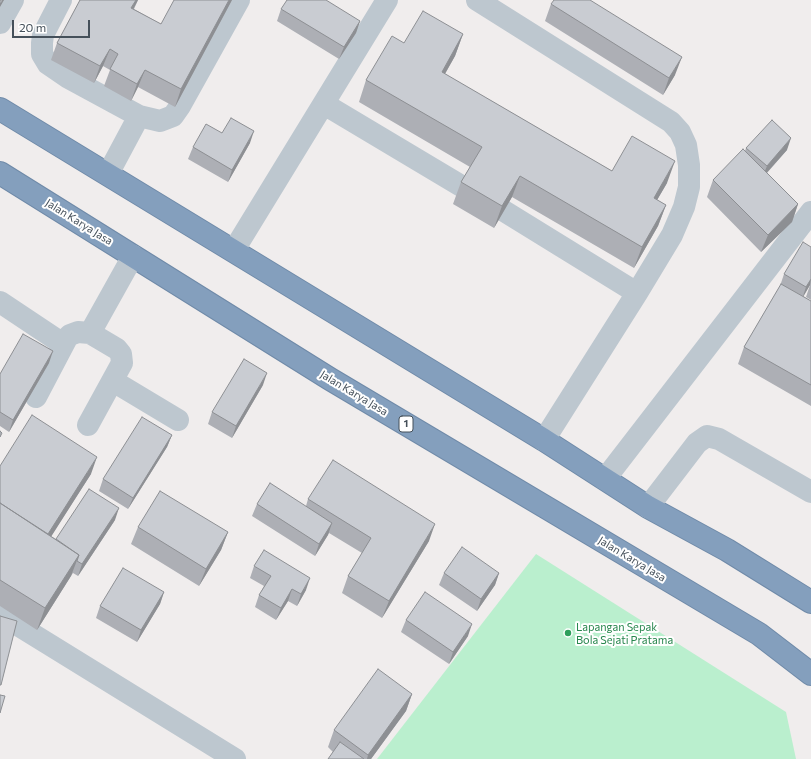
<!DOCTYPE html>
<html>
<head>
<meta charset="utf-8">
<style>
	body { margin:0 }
	#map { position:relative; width:811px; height:759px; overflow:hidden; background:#f0eded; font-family:Commissioner,sans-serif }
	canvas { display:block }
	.scale { position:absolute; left:12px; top:20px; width:78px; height:18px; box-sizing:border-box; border:2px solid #45505a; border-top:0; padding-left:5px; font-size:12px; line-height:14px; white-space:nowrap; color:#45505a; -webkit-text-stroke:3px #fff; paint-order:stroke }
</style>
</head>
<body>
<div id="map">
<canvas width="811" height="759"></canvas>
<div class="scale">20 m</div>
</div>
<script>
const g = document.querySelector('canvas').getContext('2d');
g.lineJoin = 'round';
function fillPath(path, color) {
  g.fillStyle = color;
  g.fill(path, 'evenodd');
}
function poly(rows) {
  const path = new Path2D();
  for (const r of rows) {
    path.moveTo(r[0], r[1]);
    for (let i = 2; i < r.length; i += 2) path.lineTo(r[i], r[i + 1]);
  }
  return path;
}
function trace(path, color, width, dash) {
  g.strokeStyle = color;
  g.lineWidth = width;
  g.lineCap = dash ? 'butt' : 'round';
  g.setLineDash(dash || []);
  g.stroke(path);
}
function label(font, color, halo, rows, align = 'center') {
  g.font = font + ' Commissioner,sans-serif';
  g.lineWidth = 4;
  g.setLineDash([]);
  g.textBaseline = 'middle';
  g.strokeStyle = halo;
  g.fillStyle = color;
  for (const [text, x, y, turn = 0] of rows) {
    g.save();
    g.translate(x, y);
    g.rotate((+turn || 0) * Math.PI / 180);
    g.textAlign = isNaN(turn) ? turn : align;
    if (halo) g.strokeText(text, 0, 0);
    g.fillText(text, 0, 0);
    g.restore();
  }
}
fillPath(poly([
	[536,554,786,712,796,759,377,759]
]), '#baefce');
const highway = poly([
	[0,109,544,440,648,507,727,550,811,602],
	[0,173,330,379,759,634,811,674]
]);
trace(highway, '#6f8aa8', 24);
trace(poly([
	[61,0,43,35,42,43,42,54,48,64,67,77,139,116,160,121,173,116,180,106,239,0],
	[477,0,671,122,680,132,686,145,689,165,689,187,684,207,672,235,637,293,544,440],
	[0,23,13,0],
	[324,104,463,187],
	[108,174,139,116],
	[504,211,637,293],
	[234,250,387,0],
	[0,302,63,344],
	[90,333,133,256],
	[113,381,178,420],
	[36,397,67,338,70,335,78,332,90,333,117,349,121,354,122,363,88,425],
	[605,479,811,212],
	[648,507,697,443,707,436,719,439,811,492],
	[0,614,235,759]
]), '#bdc7cf', 22);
trace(highway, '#849fbd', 22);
fillPath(poly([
	[80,0,138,0,134,9,161,24,232,0,175,107,138,87,131,101,104,86,110,70,103,66,94,83,51,60,57,43],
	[551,4,675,75,663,95,545,21],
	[281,9,360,21,356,33,339,59,277,21],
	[463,34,455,56,445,74,612,171,667,183,657,200,666,205,658,226,634,268,512,197,494,228,453,204,461,182,470,167,359,102,366,80,404,43],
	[222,133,250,143,228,182,188,159,193,147],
	[746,148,787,150,767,173,798,204,792,222,761,252,707,197,713,180,745,151],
	[811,247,811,300,806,297,810,285,803,296,811,301,811,406,738,364,744,347,780,286,784,274],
	[49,363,9,432,0,426,0,374],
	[263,385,232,438,208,424,212,412],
	[172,435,167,447,128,509,99,491,103,479],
	[0,466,91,474,51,536,56,539,115,520,78,576,73,573,71,576,37,630,0,606],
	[308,499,429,541,382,618,342,593,348,576,362,553,329,533,315,556,252,516,257,504,306,506],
	[138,527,228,532,221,550,199,586,131,544],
	[254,566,306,590,297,606,288,601,276,620,255,607,259,595,264,586,250,578],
	[444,573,499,573,495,585,477,611,439,585],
	[164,592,160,604,137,642,96,618,100,606],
	[406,620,468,636,449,664,401,632],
	[412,694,406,711,371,759,328,759,333,752,328,747,334,730]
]), '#adafb5');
fillPath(poly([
	[3,0,4,0,0,7,0,4],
	[136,0,138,0,125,25,131,8],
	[229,0,232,0,175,107,181,89],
	[360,21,356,33,339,59,344,47],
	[463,34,455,56,434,93,442,72],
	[110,49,103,66,94,83,100,66],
	[682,57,675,75,663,95,669,78],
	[145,70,138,87,131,101,137,84],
	[254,131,250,143,228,182,232,170],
	[791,138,787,150,762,178,767,166],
	[675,161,667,183,646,219,654,198],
	[520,176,512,197,494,228,502,206],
	[798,204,792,222,761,252,768,235],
	[666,205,658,226,634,268,642,247],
	[811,279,810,285,802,299,806,287],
	[53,351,49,363,9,432,13,420],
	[267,373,263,385,232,438,236,426],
	[172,435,167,447,128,509,133,498],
	[97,457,91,474,42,551,48,534],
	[119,508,115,520,78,576,82,564],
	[332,523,328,535,315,556,319,544],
	[435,524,429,541,382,618,389,601],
	[228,532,221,550,199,586,206,569],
	[79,555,71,576,37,630,45,608],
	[499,573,495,585,477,611,481,599],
	[310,578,306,590,297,606,301,594],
	[292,589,288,601,276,620,281,608],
	[164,592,160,604,137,642,141,630],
	[472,624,468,636,449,664,453,652],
	[412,694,406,711,371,759,367,759,368,755]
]), '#8d8f93');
const building = poly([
	[0,0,3,0,0,4,0,0],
	[80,0,136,0,131,8,161,24,174,0,229,0,181,89,145,70,137,84,110,69,118,54,110,49,100,66,57,43,80,0],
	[287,0,326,0,360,21,344,47,281,9,287,0],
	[554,0,590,0,682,57,669,78,551,4,554,0],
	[423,11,463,34,442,72,612,171,632,136,675,161,654,198,666,205,642,247,520,176,502,206,461,182,482,147,366,80,392,36,404,43,423,11],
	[231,118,254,131,232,170,193,147,206,124,222,133,231,118],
	[772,120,791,138,767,166,746,148,772,120],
	[743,149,798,204,768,235,713,180,743,149],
	[803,242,811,247,811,279,806,287,784,274,803,242],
	[781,284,811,301,811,385,744,347,781,284],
	[23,334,53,351,13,420,0,412,0,374,23,334],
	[244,359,267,373,236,426,212,412,244,359],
	[32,415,97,457,48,534,0,503,0,466,32,415],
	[142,417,172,435,133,498,103,479,142,417],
	[0,431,2,433,0,437,0,431],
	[333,460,435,524,389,601,348,576,371,538,308,499,333,460],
	[270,483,332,523,319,544,257,504,270,483],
	[89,489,119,508,82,564,77,561,79,555,56,539,89,489],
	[160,491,228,532,206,569,138,527,160,491],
	[0,503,79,555,45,608,0,580,0,503],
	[462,547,499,573,481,599,444,573,462,547],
	[264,550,310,578,301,594,292,589,281,608,259,595,271,576,254,566,264,550],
	[123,568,164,592,141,630,100,606,123,568],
	[425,592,472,624,453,652,406,620,425,592],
	[0,616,17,621,1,685,0,685,0,616],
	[378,669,412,694,368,755,334,730,378,669],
	[0,695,5,696,0,713,0,695],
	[340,742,364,759,328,759,340,742]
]);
fillPath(building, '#c9ccd2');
trace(building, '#8d8f93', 1);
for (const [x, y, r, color] of [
	[568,633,4,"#2e9e5b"]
]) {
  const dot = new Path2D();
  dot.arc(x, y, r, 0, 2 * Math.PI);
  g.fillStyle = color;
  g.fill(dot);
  trace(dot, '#fff', 1.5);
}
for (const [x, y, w] of [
	[406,424,14]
]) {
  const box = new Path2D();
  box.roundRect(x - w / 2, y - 8, w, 16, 3);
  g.fillStyle = '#fff';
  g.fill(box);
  trace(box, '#45505a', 1);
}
label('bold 10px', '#45505a', null, [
	["1",406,424]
]);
label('11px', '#45505a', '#fff', [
	["Jalan Karya Jasa",79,222,32],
	["Jalan Karya Jasa",354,393,31],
	["Jalan Karya Jasa",632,559,31]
]);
label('11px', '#27864d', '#fff', [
	["Lapangan Sepak",576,627],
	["Bola Sejati Pratama",576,640]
], 'left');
</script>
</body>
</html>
